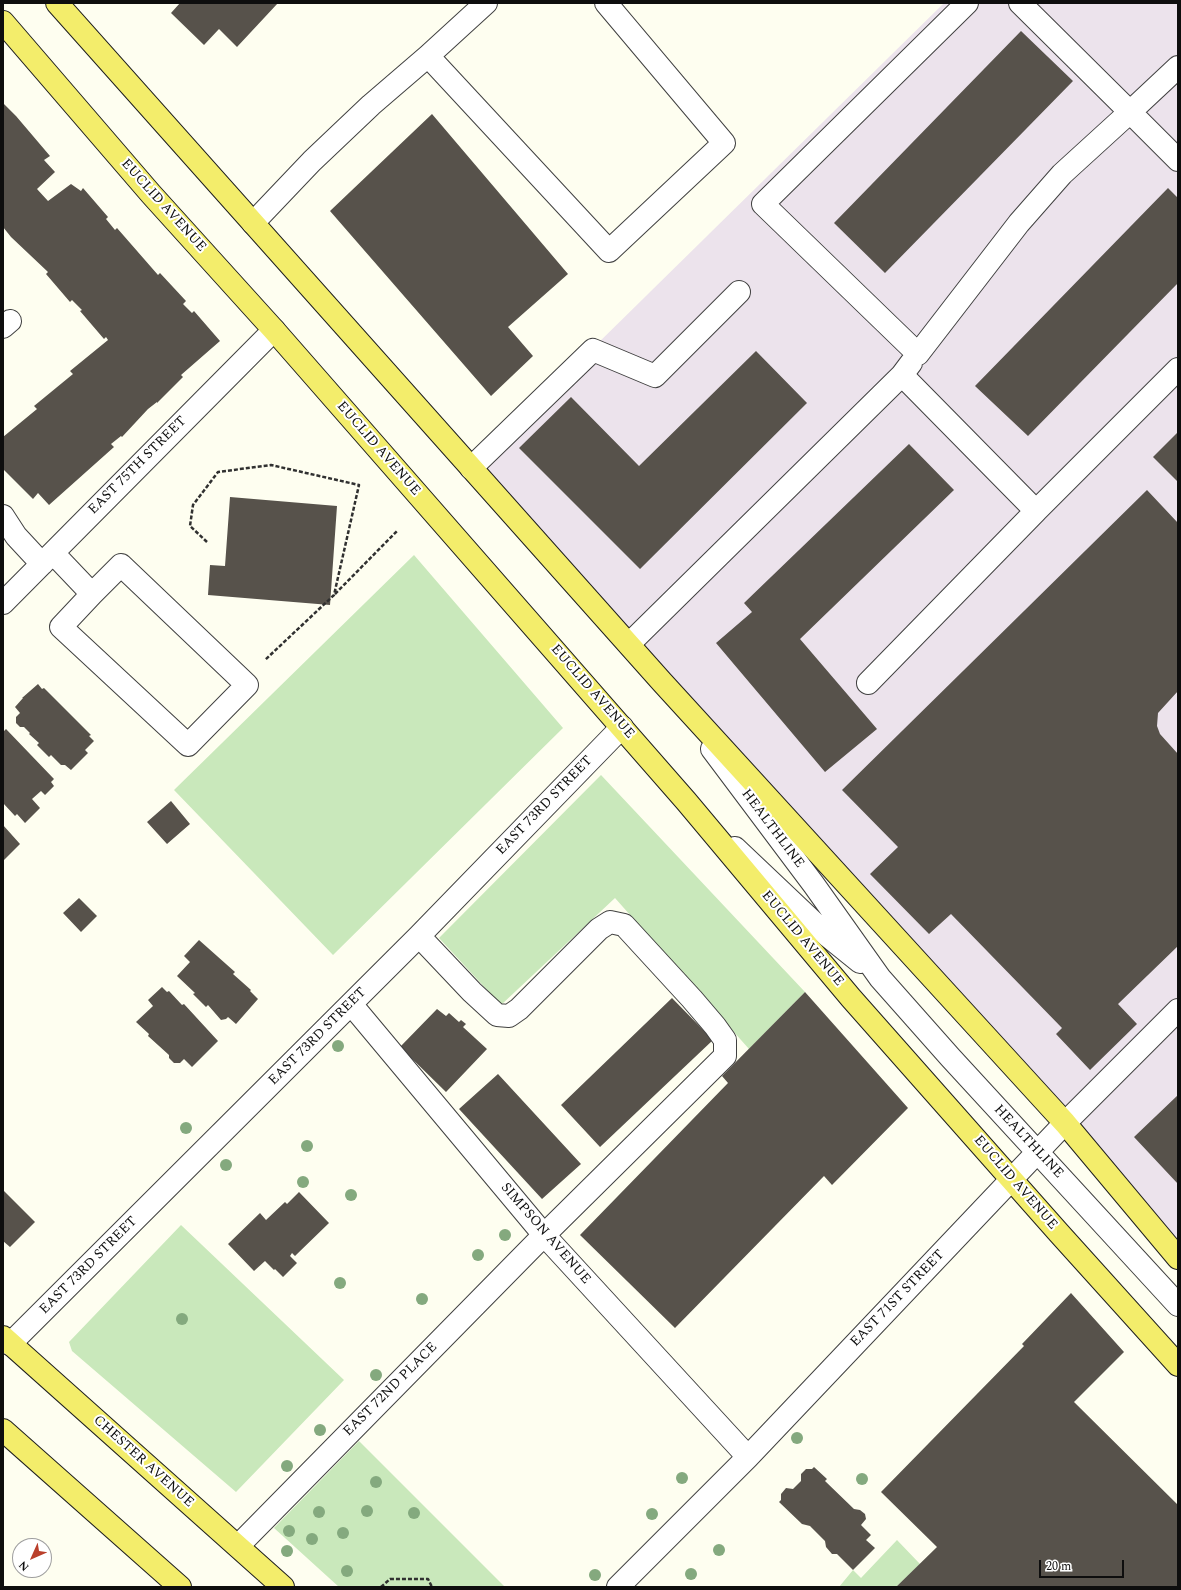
<!DOCTYPE html>
<html>
<head>
<meta charset="utf-8">
<style>
	body { margin:0 }
	#map { position:relative; width:1181px; height:1590px; overflow:hidden; background:#fefef0; font-family:Spectral,serif }
	canvas { display:block }
	.frame { position:absolute; inset:0; border:4px solid #0e0e0e; pointer-events:none }
	.north { position:absolute; left:12px; top:1538px; width:40px; height:40px; box-sizing:border-box; background:#fff; border:1px solid #9f9f9f; border-radius:50%; rotate:225deg; font-size:11px; font-weight:700; line-height:16px; text-align:center; color:#0e0e0e }
	.north::after { content:''; display:block; margin:auto; width:14px; height:18px; background:#ba402b; clip-path:polygon(50% 0,100% 100%,50% 72%,0 100%) }
	.scale { position:absolute; left:1039px; top:1560px; width:85px; height:18px; box-sizing:border-box; border:2px solid #0e0e0e; border-top:0; padding-left:5px; font-size:12px; line-height:14px; white-space:nowrap; color:#0e0e0e; -webkit-text-stroke:3px #fff; paint-order:stroke }
</style>
</head>
<body>
<div id="map">
<canvas width="1181" height="1590"></canvas>
<div class="frame"></div>
<div class="north">N</div>
<div class="scale">20 m</div>
</div>
<script>
const g = document.querySelector('canvas').getContext('2d');
g.lineJoin = 'round';
function fillPath(path, color) {
  g.fillStyle = color;
  g.fill(path, 'evenodd');
}
function poly(rows) {
  const path = new Path2D();
  for (const r of rows) {
    path.moveTo(r[0], r[1]);
    for (let i = 2; i < r.length; i += 2) path.lineTo(r[i], r[i + 1]);
  }
  return path;
}
function trace(path, color, width, dash) {
  g.strokeStyle = color;
  g.lineWidth = width;
  g.lineCap = dash ? 'butt' : 'round';
  g.setLineDash(dash || []);
  g.stroke(path);
}
function label(font, color, halo, rows, align = 'center') {
  g.font = font + ' Spectral,serif';
  g.lineWidth = 4;
  g.setLineDash([]);
  g.textBaseline = 'middle';
  g.strokeStyle = halo;
  g.fillStyle = color;
  for (const [text, x, y, turn = 0] of rows) {
    g.save();
    g.translate(x, y);
    g.rotate((+turn || 0) * Math.PI / 180);
    g.textAlign = isNaN(turn) ? turn : align;
    if (halo) g.strokeText(text, 0, 0);
    g.fillText(text, 0, 0);
    g.restore();
  }
}
fillPath(poly([
	[944,3,1178,3,1178,1258,471,468]
]), '#ece3ec');
fillPath(poly([
	[414,555,563,728,333,955,174,790],
	[601,775,805,992,749,1049,615,898,501,1005,439,938],
	[181,1225,344,1380,236,1492,72,1351,69,1342],
	[359,1441,505,1587,339,1587,274,1528],
	[897,1540,920,1564,896,1587,839,1587,853,1570,861,1578]
]), '#c9e8bb');
fillPath(poly([
	[180,3,278,3,237,47,219,29,204,45,171,13],
	[1021,31,1073,81,885,273,834,223],
	[3,103,16,116,50,156,44,160,55,172,37,189,48,201,71,184,81,191,83,188,108,217,106,219,115,230,117,228,158,275,160,273,186,301,183,304,192,313,194,311,220,341,181,375,183,377,157,403,157,402,148,409,122,437,121,436,111,444,114,447,49,505,38,493,33,499,3,469,3,437,37,409,34,406,73,374,70,371,108,340,106,337,104,339,80,311,82,310,72,300,70,302,46,274,48,272,11,237,3,227],
	[432,114,568,274,508,327,533,356,491,396,330,211],
	[1168,188,1178,198,1178,283,1028,436,975,386],
	[756,351,807,403,640,569,519,448,571,397,639,466],
	[1178,432,1178,482,1153,457],
	[909,444,954,490,800,639,877,729,825,772,716,643,752,612,744,603],
	[1147,490,1178,523,1178,691,1158,713,1157,726,1160,734,1178,754,1178,946,1118,1004,1137,1024,1090,1070,1056,1034,1062,1028,951,914,929,934,870,874,898,847,842,790],
	[230,497,337,506,330,605,208,595,210,565,225,566],
	[38,684,42,689,44,688,91,735,89,736,94,741,85,750,88,753,71,770,65,765,61,765,51,755,49,757,37,745,39,743,29,734,30,733,24,727,20,727,16,723,16,717,20,713,15,707,23,698,22,698],
	[6,729,54,779,51,782,54,786,45,795,41,791,32,799,40,808,25,823,17,814,15,816,3,803,3,732],
	[171,801,190,824,167,844,147,822],
	[3,825,20,844,3,861],
	[79,898,97,916,81,932,63,913],
	[199,940,235,972,233,974,251,990,250,991,258,999,236,1024,228,1017,226,1019,221,1020,208,1005,206,1007,193,994,195,993,177,976,190,962,184,956],
	[162,987,167,992,169,991,182,1005,184,1004,218,1041,192,1067,184,1059,180,1063,174,1063,169,1058,169,1055,148,1036,149,1034,136,1022,153,1006,148,1000],
	[805,992,908,1108,832,1185,824,1176,675,1328,580,1235,728,1083,722,1076],
	[672,998,713,1040,600,1147,561,1105],
	[437,1009,446,1016,449,1013,459,1022,461,1020,466,1024,463,1027,487,1049,446,1092,400,1047],
	[498,1074,581,1164,542,1199,459,1109],
	[1178,1095,1178,1184,1134,1137],
	[3,1190,35,1222,10,1247,3,1241],
	[299,1192,329,1223,295,1256,292,1253,290,1256,297,1263,283,1277,275,1269,274,1270,265,1261,254,1271,228,1244,260,1213,266,1220,285,1202,287,1204],
	[1071,1293,1124,1352,1074,1402,1178,1505,1178,1587,896,1587,937,1547,881,1492,1024,1346,1022,1344],
	[814,1467,827,1479,825,1481,854,1509,860,1510,865,1514,866,1519,861,1525,871,1535,866,1540,875,1548,853,1570,837,1554,832,1554,826,1547,825,1541,810,1526,802,1524,779,1502,781,1500,781,1494,786,1488,793,1489,801,1481,801,1474,806,1469,812,1469]
]), '#57524b');
const minor = poly([
	[967,3,763,204,918,354,1019,223,1062,174,1130,112,1020,3],
	[428,56,486,3],
	[1178,67,1130,112,1178,160],
	[253,223,312,161,371,105,428,56,609,251,724,143,606,3],
	[3,327,10,321],
	[471,468,593,350,655,376,739,292],
	[1036,511,1178,369],
	[3,516,16,536,42,564],
	[53,553,92,594,61,627,188,745,247,685,121,565,92,594],
	[3,603,274,330],
	[629,644,902,375,911,363],
	[868,683,1036,511,902,375],
	[712,749,814,885,880,978,950,1057,1178,1305],
	[735,848,829,937,860,962],
	[351,1004,544,1235,748,1457],
	[10,1344,419,936,622,727],
	[238,1546,544,1235,725,1056,725,1040,715,1026,692,999,624,925,610,922,599,929,519,1009,509,1016,497,1015,472,992,419,936],
	[618,1587,748,1457,1065,1123,1178,1010]
]);
const major = poly([
	[57,3,662,682,1065,1123,1178,1258],
	[3,22,151,194,274,330,686,801,851,998,1058,1232,1178,1365],
	[3,1337,283,1587],
	[3,1430,180,1587]
]);
trace(minor, '#414141', 24);
trace(major, '#1f1f1f', 24);
trace(poly([
	[207,542,190,526,193,505,218,472,271,465,359,485,334,595,265,660],
	[335,594,398,530],
	[381,1587,390,1579,428,1579,432,1587]
]), '#303030', 2.5, [4, 2]);
trace(minor, '#fff', 22);
trace(major, '#f3ed6b', 22);
g.fillStyle = '#84a97e';
for (const [x, y] of [
	[338,1046],
	[186,1128],
	[307,1146],
	[226,1165],
	[303,1182],
	[351,1195],
	[505,1235],
	[478,1255],
	[340,1283],
	[422,1299],
	[182,1319],
	[376,1375],
	[320,1430],
	[797,1438],
	[287,1466],
	[682,1478],
	[862,1479],
	[376,1482],
	[367,1511],
	[319,1512],
	[414,1513],
	[652,1514],
	[289,1531],
	[343,1533],
	[312,1539],
	[719,1550],
	[287,1551],
	[347,1571],
	[691,1574],
	[595,1575]
]) {
  g.beginPath();
  g.arc(x, y, 6, 0, 2 * Math.PI);
  g.fill();
}
label('14px', '#0e0e0e', '#fff', [
	["EUCLID AVENUE",163,206,48],
	["EUCLID AVENUE",378,449,49],
	["EAST 75TH STREET",138,466,-45],
	["EUCLID AVENUE",592,692,49],
	["EAST 73RD STREET",545,806,-46],
	["HEALTHLINE",772,829,53],
	["EUCLID AVENUE",802,939,50],
	["EAST 73RD STREET",318,1037,-45],
	["HEALTHLINE",1028,1142,47],
	["EUCLID AVENUE",1015,1183,49],
	["SIMPSON AVENUE",545,1234,49],
	["EAST 73RD STREET",89,1266,-45],
	["EAST 71ST STREET",898,1299,-46],
	["EAST 72ND PLACE",391,1390,-45],
	["CHESTER AVENUE",143,1462,42]
]);
</script>
</body>
</html>
